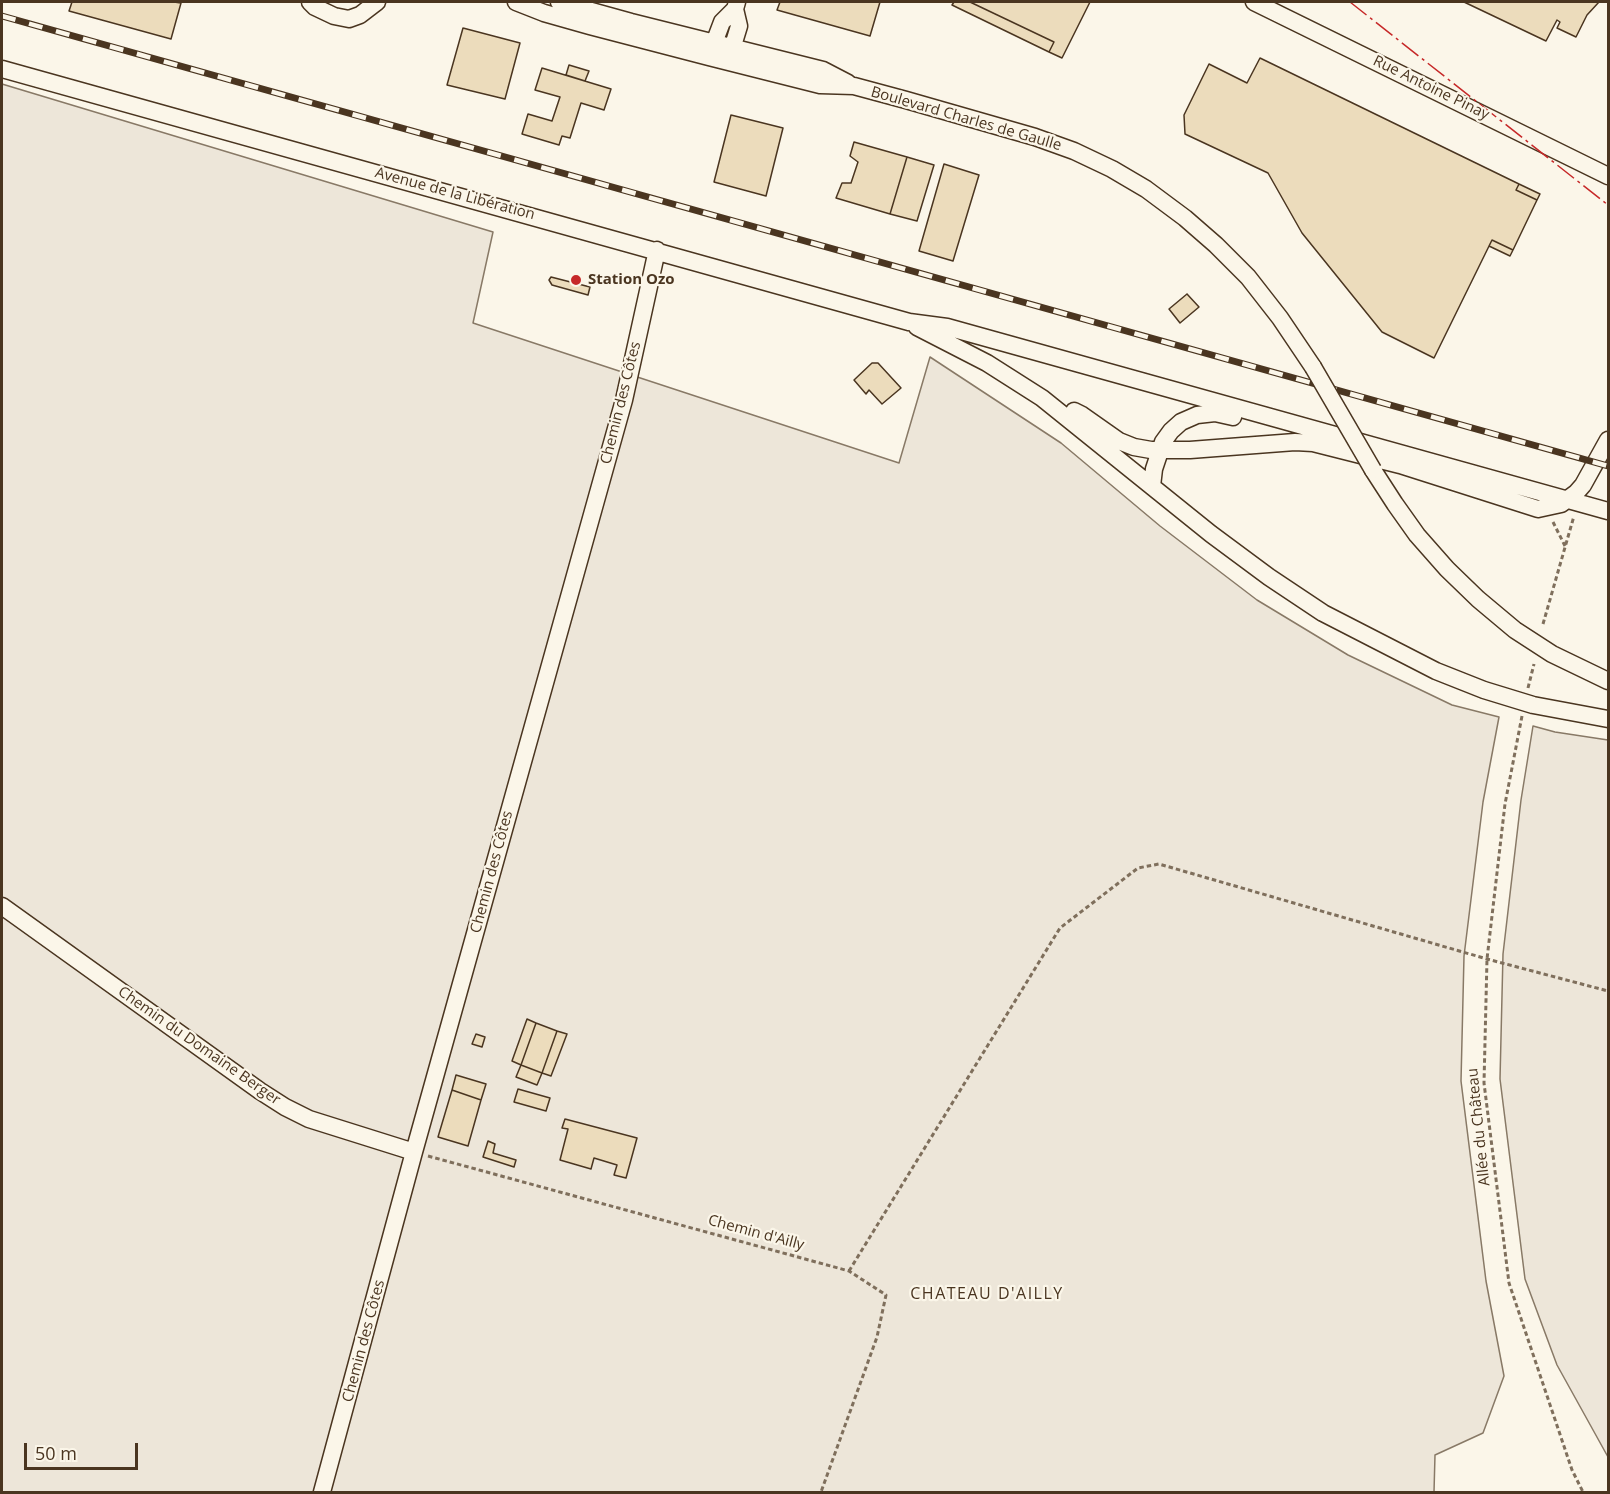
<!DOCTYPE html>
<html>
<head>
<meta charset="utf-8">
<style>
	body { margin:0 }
	#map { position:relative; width:1610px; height:1494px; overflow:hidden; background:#fbf6e9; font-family:"Open Sans",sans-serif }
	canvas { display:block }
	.frame { position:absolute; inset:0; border:3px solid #4a3520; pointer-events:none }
	.scale { position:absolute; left:24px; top:1443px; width:114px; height:27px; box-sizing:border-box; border:3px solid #4a3520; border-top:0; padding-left:8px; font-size:18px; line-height:21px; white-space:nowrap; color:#4a3520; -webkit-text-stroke:4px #fbf6e9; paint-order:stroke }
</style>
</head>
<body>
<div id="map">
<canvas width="1610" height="1494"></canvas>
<div class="frame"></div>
<div class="scale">50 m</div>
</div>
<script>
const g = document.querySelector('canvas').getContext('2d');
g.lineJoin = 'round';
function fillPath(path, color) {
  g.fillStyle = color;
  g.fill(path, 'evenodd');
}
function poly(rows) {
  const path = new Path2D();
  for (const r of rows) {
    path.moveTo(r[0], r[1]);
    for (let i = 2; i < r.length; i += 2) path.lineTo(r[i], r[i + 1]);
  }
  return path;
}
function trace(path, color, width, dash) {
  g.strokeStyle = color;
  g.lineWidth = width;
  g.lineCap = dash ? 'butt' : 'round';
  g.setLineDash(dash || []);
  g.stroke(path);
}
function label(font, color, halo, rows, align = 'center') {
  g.font = font + ' "Open Sans",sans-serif';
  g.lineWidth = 4.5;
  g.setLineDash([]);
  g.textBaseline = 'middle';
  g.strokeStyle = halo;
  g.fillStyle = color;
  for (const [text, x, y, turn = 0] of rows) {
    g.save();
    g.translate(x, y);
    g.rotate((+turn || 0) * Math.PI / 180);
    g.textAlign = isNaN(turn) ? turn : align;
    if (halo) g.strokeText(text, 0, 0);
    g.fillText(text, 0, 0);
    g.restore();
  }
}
const green = poly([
	[2,84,493,232,473,323,899,463,930,357,1061,443,1160,526,1257,600,1348,655,1452,705,1499,717,1483,802,1464,956,1461,1081,1486,1281,1504,1376,1483,1433,1435,1455,1434,1492,2,1492,2,84],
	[1533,726,1555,732,1608,740,1608,1457,1557,1365,1525,1279,1500,1079,1503,954,1521,800,1533,726]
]);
fillPath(green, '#ede6d9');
trace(green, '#887966', 1.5);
const building = poly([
	[72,2,174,2,181,3,171,39,69,11,72,2],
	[780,2,880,2,870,36,777,10,780,2],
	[954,2,970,2,1054,42,1049,52,952,5,954,2],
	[970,2,1090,2,1062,58,1049,52,1054,42,970,2],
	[1464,2,1599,2,1587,15,1576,37,1557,28,1560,22,1557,20,1546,41,1464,2],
	[463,28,520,43,505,99,447,85,463,28],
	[1260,58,1519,184,1516,190,1537,200,1513,250,1492,240,1434,358,1382,332,1302,233,1268,173,1185,134,1184,115,1209,64,1247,83,1260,58],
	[569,65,589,71,585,81,566,75,569,65],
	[542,68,611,89,604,110,581,103,570,138,562,136,559,145,522,134,528,114,552,121,560,97,535,90,542,68],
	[731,115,783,128,766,196,714,182,731,115],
	[854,142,907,157,890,214,836,198,842,183,851,183,858,162,850,156,854,142],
	[907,157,934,165,917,221,890,214,907,157],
	[944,164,979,175,953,261,919,251,944,164],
	[1519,184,1540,194,1537,200,1516,190,1519,184],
	[1492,240,1513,250,1510,256,1489,246,1492,240],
	[551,277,590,287,588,295,552,285,549,280,551,277],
	[1187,294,1199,307,1180,323,1169,309,1187,294],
	[872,363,878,363,901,388,882,404,869,390,866,394,854,380,872,363],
	[527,1019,536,1023,521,1065,512,1061,527,1019],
	[536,1023,557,1031,542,1073,521,1065,536,1023],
	[557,1031,567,1034,551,1076,542,1073,557,1031],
	[476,1034,485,1037,482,1047,472,1044,476,1034],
	[521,1065,542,1073,537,1085,516,1077,521,1065],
	[456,1075,486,1084,481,1100,452,1090,456,1075],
	[518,1089,550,1098,546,1111,514,1102,518,1089],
	[452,1090,481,1100,468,1146,438,1137,452,1090],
	[565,1119,637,1138,626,1178,614,1175,617,1165,594,1158,591,1169,560,1160,568,1129,562,1128,565,1119],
	[488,1141,495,1144,493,1153,516,1160,514,1167,483,1157,488,1141]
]);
fillPath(building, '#ecdcbc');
trace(building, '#4a3520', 1.5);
const minor = poly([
	[310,2,315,7,334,16,349,19,360,15,377,2],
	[516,2,544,13,590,26,709,57,820,85,854,86,906,100,1035,137,1074,151,1112,169,1146,189,1185,218,1216,245,1248,277,1280,318,1313,367],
	[559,2,631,22,823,70,848,83],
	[1254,2,1608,176],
	[711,51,722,22,735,9],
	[729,59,739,26,735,9,737,2],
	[2,69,909,322,947,327,1608,511],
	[917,327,987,363,1042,398,1211,534,1269,577,1323,613,1436,671,1484,690,1533,705,1608,719],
	[1074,411,1082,415,1119,441,1134,447,1151,450,1190,450,1295,442,1313,443,1400,465,1538,509,1561,504,1576,493,1583,485,1608,440],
	[1373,470,1395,504,1417,535,1447,569,1478,599,1515,630,1552,654,1608,681],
	[1152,486,1154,469,1163,442,1171,431,1181,422,1197,415,1215,413,1233,417],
	[2,906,260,1091,285,1107,309,1119,414,1152],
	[322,1492,414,1152,624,400,657,250]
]);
trace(minor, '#4a3520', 19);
trace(poly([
	[1553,522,1565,546],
	[1543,624,1574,516],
	[1528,688,1534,664],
	[1522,716,1505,804,1487,959,1484,1083,1509,1283,1572,1470,1583,1492],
	[428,1156,849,1271,886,1295,877,1337,821,1492],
	[849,1271,1060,928,1138,868,1159,864,1487,959,1608,991]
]), '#7f6f5c', 3, [4.5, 3]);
trace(minor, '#fbf6e9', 16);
const rail = poly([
	[2,16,1608,466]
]);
trace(rail, '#4a3520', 7);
trace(rail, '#fbf6e9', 4.5, [14]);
const minorBridge = poly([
	[1313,367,1373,470]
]);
trace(minorBridge, '#4a3520', 19, []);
trace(minorBridge, '#fbf6e9', 16);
trace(poly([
	[1350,2,1608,205]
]), '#c62828', 1.5, [21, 4.5, 3, 4.5]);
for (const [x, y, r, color] of [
	[576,280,6,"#c62828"]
]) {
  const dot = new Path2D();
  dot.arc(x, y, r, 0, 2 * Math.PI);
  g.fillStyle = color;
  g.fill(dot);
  trace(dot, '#fbf6e9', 2);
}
label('15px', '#4a3520', '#fbf6e9', [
	["Rue Antoine Pinay",1431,88,26],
	["Boulevard Charles de Gaulle",966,119,16],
	["Avenue de la Libération",455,194,15],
	["Chemin des Côtes",621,403,-76],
	["Chemin des Côtes",492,872,-75],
	["Chemin du Domaine Berger",199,1046,35],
	["Allée du Château",1479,1127,-96],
	["Chemin d'Ailly",756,1233,15],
	["Chemin des Côtes",364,1341,-75]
]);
label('bold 15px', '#4a3520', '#fbf6e9', [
	["Station Ozo",588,280]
], 'left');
g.letterSpacing = '1.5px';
label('16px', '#4a3520', '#fbf6e9', [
	["CHATEAU D'AILLY",987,1294]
]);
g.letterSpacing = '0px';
</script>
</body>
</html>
